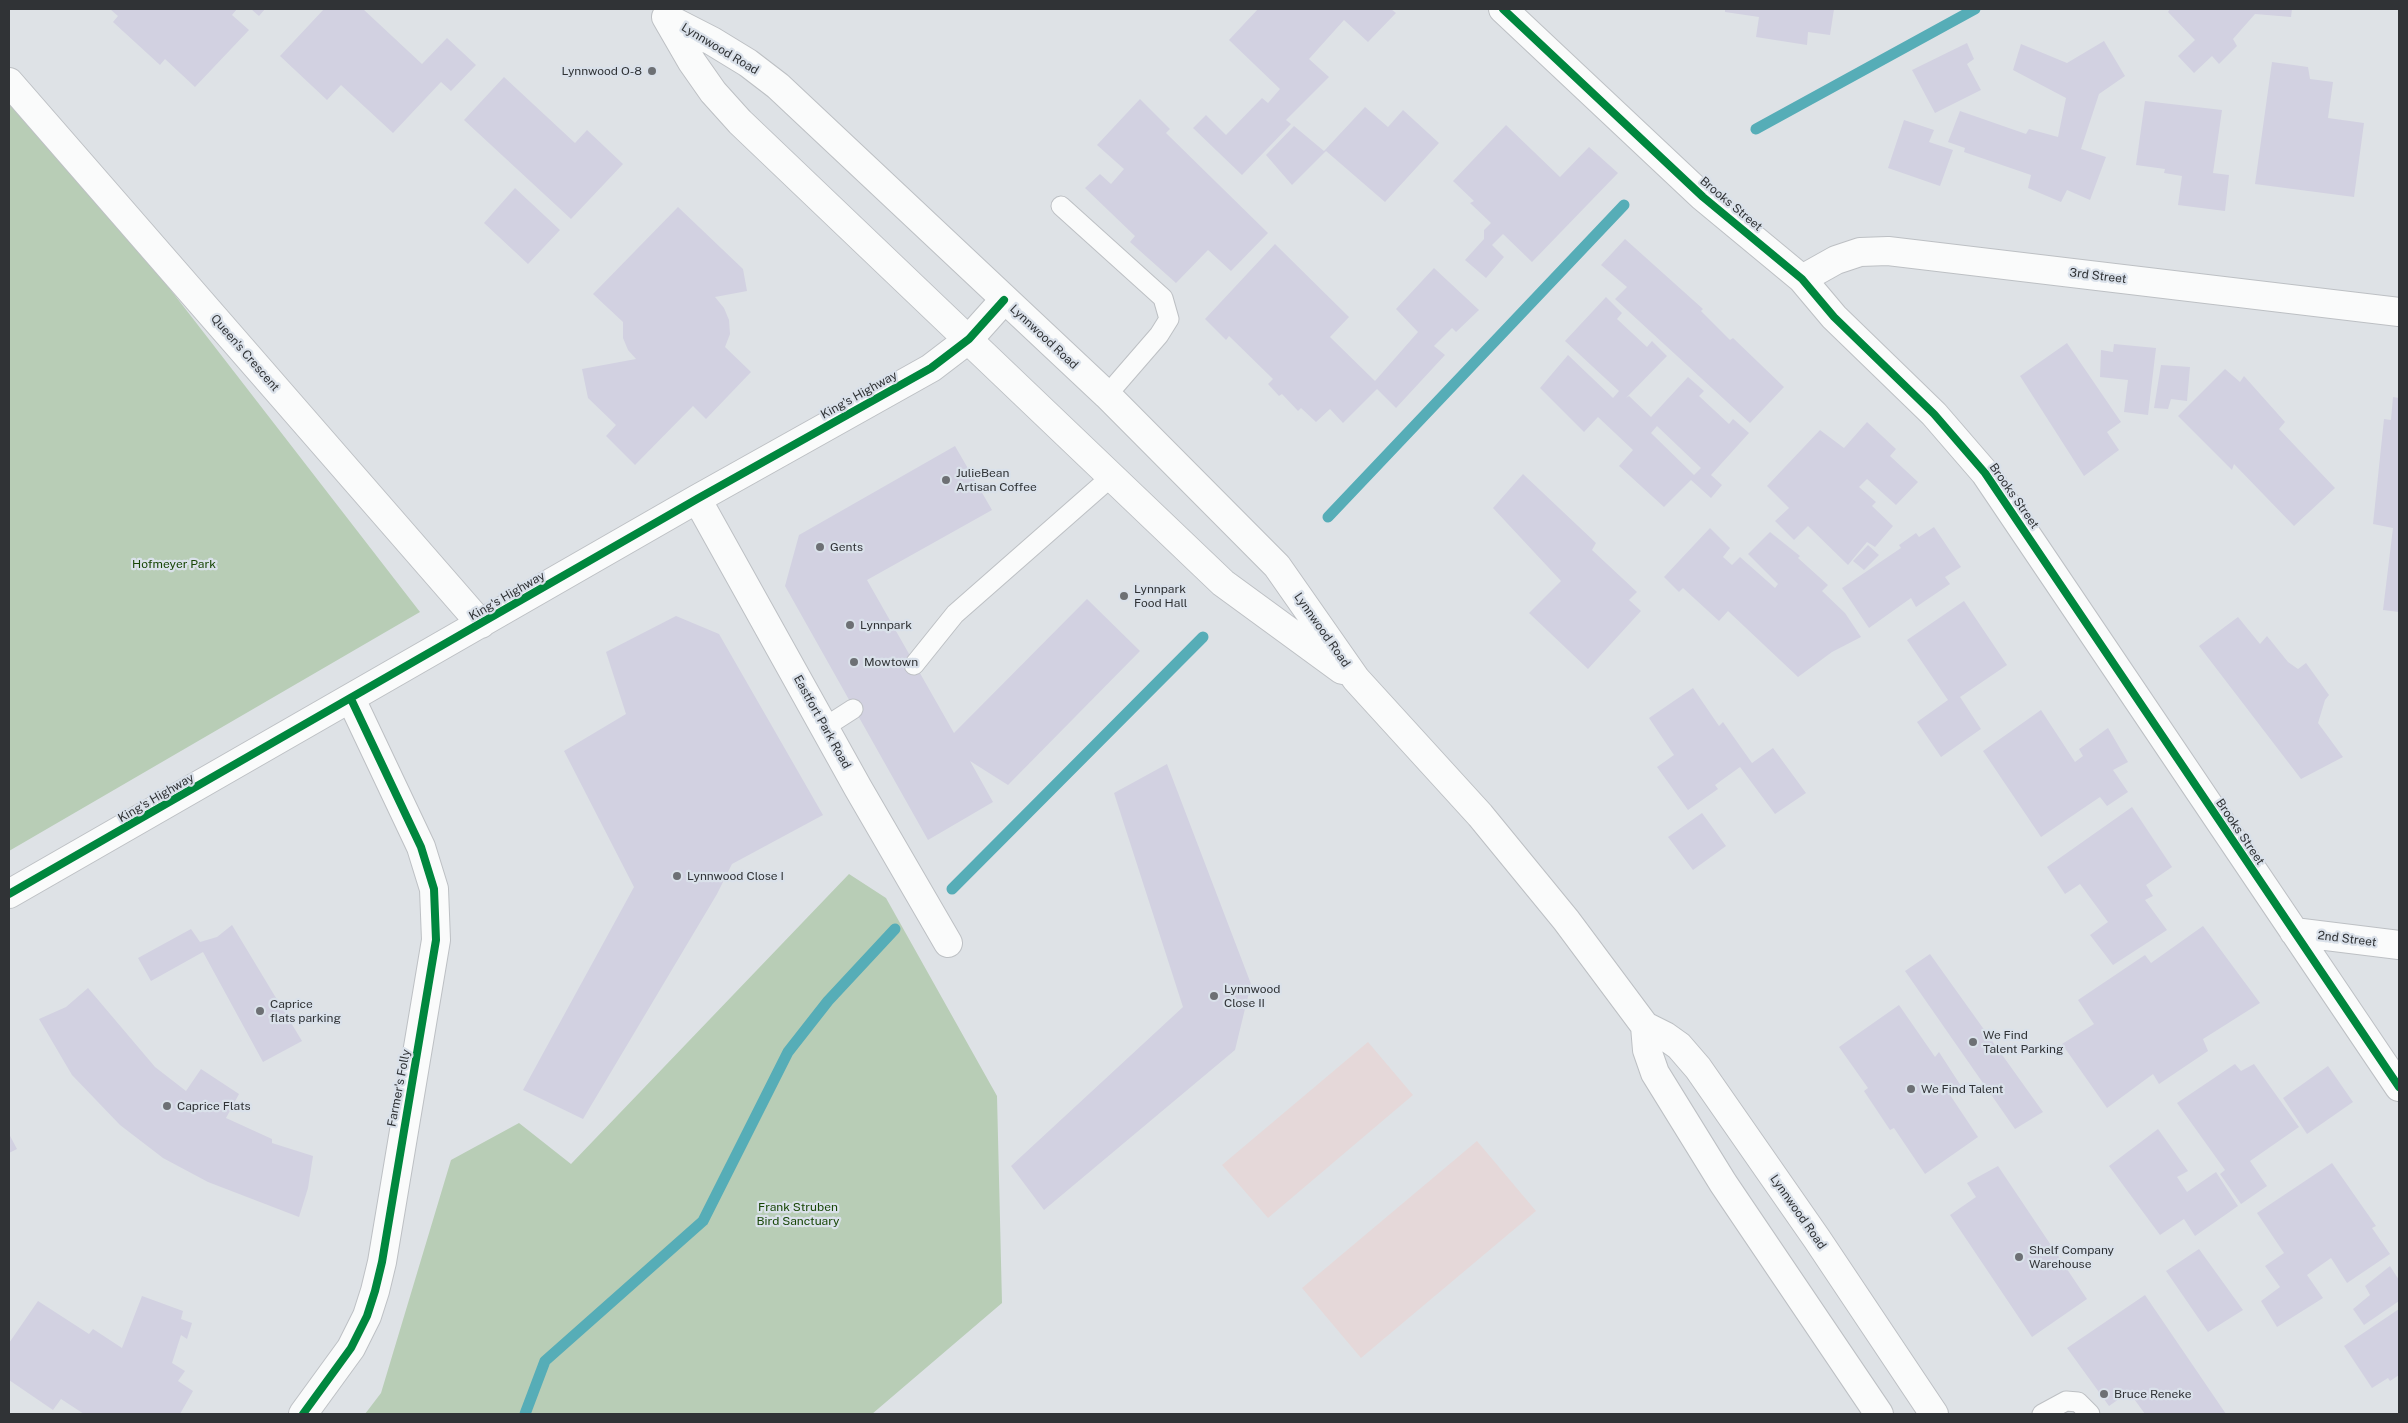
<!DOCTYPE html>
<html>
<head>
<meta charset="utf-8">
<style>
	body { margin:0 }
	#map { position:relative; width:2408px; height:1423px; overflow:hidden; background:#dee2e6; font-family:"Public Sans",sans-serif }
	canvas { display:block }
	.frame { position:absolute; inset:0; border:10px solid #303336; pointer-events:none }
</style>
</head>
<body>
<div id="map">
<canvas width="2408" height="1423"></canvas>
<div class="frame"></div>
</div>
<script>
const g = document.querySelector('canvas').getContext('2d');
g.lineJoin = 'round';
function fillPath(path, color) {
  g.fillStyle = color;
  g.fill(path, 'evenodd');
}
function poly(rows) {
  const path = new Path2D();
  for (const r of rows) {
    path.moveTo(r[0], r[1]);
    for (let i = 2; i < r.length; i += 2) path.lineTo(r[i], r[i + 1]);
  }
  return path;
}
function trace(path, color, width, dash) {
  g.strokeStyle = color;
  g.lineWidth = width;
  g.lineCap = dash ? 'butt' : 'round';
  g.setLineDash(dash || []);
  g.stroke(path);
}
function label(font, color, halo, rows, align = 'center') {
  g.font = font + ' "Public Sans",sans-serif';
  g.lineWidth = 4.5;
  g.setLineDash([]);
  g.textBaseline = 'middle';
  g.strokeStyle = halo;
  g.fillStyle = color;
  for (const [text, x, y, turn = 0] of rows) {
    g.save();
    g.translate(x, y);
    g.rotate((+turn || 0) * Math.PI / 180);
    g.textAlign = isNaN(turn) ? turn : align;
    if (halo) g.strokeText(text, 0, 0);
    g.fillText(text, 0, 0);
    g.restore();
  }
}
fillPath(poly([
	[1368,1042,1413,1095,1268,1218,1222,1165],
	[1477,1141,1536,1211,1361,1358,1302,1288]
]), '#e5d8d9');
fillPath(poly([
	[9,81,420,612,9,851],
	[849,874,886,898,997,1096,1002,1303,872,1414,365,1414,381,1393,451,1160,519,1123,571,1164]
]), '#b8cdb6');
trace(poly([
	[1756,129,1975,9],
	[1328,517,1624,205],
	[952,889,1203,637],
	[525,1414,545,1361,703,1221,788,1052,828,1001,895,929]
]), '#56adb7', 11);
fillPath(poly([
	[110,9,237,9,232,15,249,30,195,87,165,59,160,65,113,22,118,16],
	[251,9,265,9,259,16],
	[324,9,363,9,422,64,447,38,476,65,451,91,441,82,393,133,341,85,327,100,280,56],
	[1258,9,1391,9,1396,13,1368,42,1344,20,1309,59,1329,77,1286,120,1291,124,1242,175,1193,128,1206,115,1226,135,1262,98,1268,103,1280,89,1229,40],
	[1725,9,1834,9,1830,35,1808,32,1807,45,1756,37,1759,17,1725,12],
	[2170,9,2292,9,2291,17,2255,14,2233,39,2237,46,2219,64,2212,56,2194,73,2178,56,2195,40,2168,12],
	[2104,41,2125,76,2099,94,2081,149,2106,157,2090,200,2067,190,2061,202,2028,188,2031,175,1964,152,1965,148,1948,142,1960,111,2026,134,2029,129,2058,137,2066,98,2013,70,2021,44,2067,63],
	[1967,43,1974,59,1967,64,1981,90,1935,113,1912,70],
	[2272,62,2308,67,2310,79,2333,82,2328,118,2364,123,2354,197,2255,184],
	[504,77,575,143,587,130,623,164,571,219,464,120],
	[1140,99,1170,129,1166,133,1268,233,1231,271,1208,250,1176,283,1130,242,1135,236,1085,188,1100,174,1111,184,1124,169,1097,145],
	[2145,101,2222,110,2213,173,2229,175,2225,211,2178,205,2182,176,2164,173,2165,169,2136,165],
	[1365,107,1388,127,1403,110,1439,143,1385,202,1326,151,1292,185,1266,155,1294,126,1324,151],
	[1904,120,1934,130,1929,142,1953,150,1940,186,1888,168],
	[1506,125,1560,177,1589,147,1618,173,1532,262,1503,234,1492,245,1504,257,1486,278,1465,260,1484,239,1484,230,1491,223,1470,203,1474,201,1453,181],
	[515,188,560,230,528,264,484,223],
	[678,207,743,269,747,291,715,297,724,308,729,320,730,334,725,347,751,372,706,419,693,406,635,465,606,436,616,425,588,398,582,369,636,359,628,350,623,338,623,322,593,294],
	[1625,239,1703,309,1701,311,1730,340,1733,338,1784,387,1750,423,1615,299,1627,287,1601,265],
	[1275,244,1349,317,1330,337,1375,381,1418,332,1396,309,1434,268,1479,310,1456,332,1452,328,1434,346,1445,355,1396,408,1377,389,1343,423,1330,409,1316,422,1301,408,1298,411,1282,394,1279,396,1268,384,1273,379,1229,336,1226,340,1205,319],
	[1606,297,1622,313,1617,319,1647,347,1652,341,1667,356,1626,398,1629,396,1651,417,1688,377,1704,391,1699,396,1729,424,1733,419,1749,433,1711,475,1722,485,1711,498,1691,480,1664,507,1619,466,1633,450,1598,417,1584,432,1540,388,1568,355,1613,398,1619,391,1565,341],
	[1657,426,1701,468,1694,475,1651,433],
	[2067,343,2121,422,2107,432,2119,450,2084,476,2020,376],
	[2114,344,2156,348,2148,415,2124,412,2128,380,2100,377,2101,350,2113,352],
	[2161,365,2190,367,2187,401,2171,399,2168,409,2154,408],
	[2225,369,2240,382,2244,376,2285,422,2279,429,2335,488,2294,526,2234,464,2232,470,2178,416],
	[2393,397,2399,398,2399,612,2383,610,2393,528,2373,524,2384,419,2391,420],
	[1867,422,1896,449,1890,456,1918,482,1896,505,1867,479,1859,487,1876,502,1872,506,1893,526,1875,547,1867,542,1848,565,1808,526,1794,540,1775,521,1789,508,1767,486,1820,430,1844,448],
	[955,446,992,510,867,580,954,733,1087,599,1140,651,1008,785,970,761,993,802,928,840,785,586,799,535],
	[1523,474,1596,543,1592,550,1637,592,1629,600,1641,611,1588,669,1529,613,1561,581,1493,508],
	[1934,527,1961,567,1945,577,1950,584,1916,607,1911,598,1869,628,1842,588,1901,548,1899,545,1916,533,1919,537],
	[1710,528,1730,548,1723,557,1732,565,1740,557,1775,588,1778,584,1748,554,1770,532,1800,556,1798,558,1828,585,1822,591,1845,613,1861,637,1832,652,1798,677,1728,611,1719,621,1683,588,1679,592,1664,577],
	[1868,545,1879,555,1864,570,1853,561],
	[1964,601,2007,665,1960,697,1981,729,1941,757,1917,722,1948,700,1907,640],
	[676,616,719,634,823,815,732,864,717,894,583,1119,523,1090,634,887,564,751,626,714,606,652],
	[2238,617,2260,644,2267,636,2288,662,2298,669,2306,663,2329,695,2325,700,2318,723,2343,757,2301,779,2199,646],
	[1693,688,1719,726,1723,722,1752,763,1773,748,1806,793,1775,814,1740,767,1715,785,1718,789,1688,810,1657,767,1674,755,1649,718],
	[2041,710,2075,762,2083,756,2079,749,2108,728,2128,762,2113,770,2128,792,2107,806,2100,797,2041,837,1983,751],
	[1167,764,1251,984,1235,1050,1044,1210,1011,1166,1183,1007,1114,793],
	[2132,807,2172,867,2146,885,2153,896,2145,900,2167,930,2113,965,2090,935,2108,922,2080,884,2065,894,2047,867],
	[1702,813,1726,846,1693,870,1668,837],
	[232,925,302,1041,263,1062,203,952,151,981,138,958,191,929,200,942,217,937],
	[2203,926,2260,1003,2203,1039,2208,1051,2159,1084,2153,1074,2107,1108,2062,1044,2094,1024,2078,1000,2145,955,2151,963],
	[1930,954,2043,1112,2015,1129,1905,971],
	[88,988,155,1067,186,1091,201,1069,239,1094,226,1118,272,1139,272,1143,313,1156,308,1188,299,1217,208,1182,163,1158,120,1125,72,1075,39,1019,66,1007],
	[1899,1005,1935,1057,1939,1052,1961,1086,1950,1095,1978,1137,1925,1174,1894,1128,1890,1130,1864,1091,1868,1088,1839,1047],
	[2235,1064,2241,1071,2254,1064,2299,1127,2250,1161,2267,1186,2241,1204,2220,1174,2225,1170,2177,1103],
	[2328,1066,2353,1102,2307,1134,2283,1098],
	[2158,1129,2188,1171,2177,1177,2187,1192,2216,1172,2238,1206,2195,1236,2184,1219,2160,1235,2109,1166],
	[9,1134,17,1149,9,1153],
	[2332,1163,2376,1226,2372,1228,2390,1254,2347,1283,2331,1258,2307,1275,2323,1298,2277,1327,2261,1301,2280,1287,2265,1266,2284,1253,2257,1213],
	[1998,1166,2087,1299,2032,1337,1950,1215,1976,1197,1967,1183],
	[2199,1249,2243,1310,2208,1332,2166,1271],
	[2390,1266,2399,1280,2399,1301,2364,1325,2353,1309,2370,1295,2365,1286],
	[2145,1295,2226,1414,2145,1414,2129,1392,2109,1406,2067,1348],
	[142,1296,183,1311,181,1319,192,1323,187,1339,181,1335,172,1363,185,1371,178,1381,193,1391,180,1414,84,1414,61,1399,53,1410,9,1380,9,1343,38,1301,89,1334,93,1329,122,1348],
	[2399,1309,2399,1375,2390,1381,2388,1378,2372,1388,2344,1346]
]), '#d2d1e1');
const service = poly([
	[1061,206,1163,298,1169,319,1159,335,1107,395],
	[914,665,955,614,1111,477],
	[825,727,853,709],
	[2042,1414,2066,1401,2078,1402,2090,1414]
]);
const minor = poly([
	[1503,9,1703,197,1802,279,1834,317,1934,414,1985,473,2399,1087],
	[9,82,481,624],
	[1802,279,1836,260,1860,252,1888,251,2399,312],
	[697,499,858,788,948,943],
	[9,894,697,499,931,368,969,339,1004,300],
	[2294,932,2399,945],
	[303,1414,351,1348,367,1316,375,1291,382,1262,436,940,434,889,421,847,351,699]
]);
const primary = poly([
	[666,17,692,62,713,92,740,122,1223,583,1342,670],
	[669,19,712,41,748,63,778,86,1107,395,1277,566,1356,679,1480,815,1566,920,1645,1026,1665,1036,1679,1046,1698,1068,1817,1239,1934,1414],
	[1645,1026,1647,1050,1655,1073,1723,1183,1879,1414]
]);
trace(service, '#bdc0c4', 21);
trace(minor, '#bdc0c4', 30);
trace(primary, '#bdc0c4', 30);
trace(service, '#fafbfb', 19);
trace(minor, '#fafbfb', 28);
trace(primary, '#fafbfb', 28);
trace(poly([
	[1503,9,1703,197,1802,279,1834,317,1934,414,1985,473,2399,1087],
	[9,894,697,499,931,368,969,339,1004,300],
	[303,1414,351,1348,367,1316,375,1291,382,1262,436,940,434,889,421,847,351,699]
]), '#00873e', 8);
for (const [x, y, r, color] of [
	[652,71,5,"#6d7074"],
	[946,480,5,"#6d7074"],
	[820,547,5,"#6d7074"],
	[1124,596,5,"#6d7074"],
	[850,625,5,"#6d7074"],
	[854,662,5,"#6d7074"],
	[677,876,5,"#6d7074"],
	[1214,996,5,"#6d7074"],
	[260,1011,5,"#6d7074"],
	[1973,1042,5,"#6d7074"],
	[1911,1089,5,"#6d7074"],
	[167,1106,5,"#6d7074"],
	[2019,1257,5,"#6d7074"],
	[2104,1394,5,"#6d7074"]
]) {
  const dot = new Path2D();
  dot.arc(x, y, r, 0, 2 * Math.PI);
  g.fillStyle = color;
  g.fill(dot);
  trace(dot, '#dae1ea', 2);
}
label('12px', '#303336', '#dae1ea', [
	["Lynnwood Road",720,49,31],
	["Brooks Street",1731,204,40],
	["3rd Street",2098,276,7],
	["Lynnwood Road",1044,337,43],
	["Queen's Crescent",245,353,49],
	["King's Highway",859,395,-29],
	["Brooks Street",2014,496,55],
	["King's Highway",507,596,-30],
	["Lynnwood Road",1322,630,55],
	["Eastfort Park Road",822,722,61],
	["King's Highway",156,798,-30],
	["Brooks Street",2240,832,56],
	["2nd Street",2347,939,7],
	["Farmer's Folly",399,1088,-79],
	["Lynnwood Road",1798,1212,55]
]);
label('12px', '#303336', '#dae1ea', [
	["Lynnwood O-8",642,71,"right"],
	["JulieBean",956,473],
	["Artisan Coffee",956,487],
	["Gents",830,547],
	["Lynnpark",1134,589],
	["Food Hall",1134,603],
	["Lynnpark",860,625],
	["Mowtown",864,662],
	["Lynnwood Close I",687,876],
	["Lynnwood",1224,989],
	["Close II",1224,1003],
	["Caprice",270,1004],
	["flats parking",270,1018],
	["We Find",1983,1035],
	["Talent Parking",1983,1049],
	["We Find Talent",1921,1089],
	["Caprice Flats",177,1106],
	["Shelf Company",2029,1250],
	["Warehouse",2029,1264],
	["Bruce Reneke",2114,1394]
], 'left');
label('12px', '#174606', '#dae1ea', [
	["Hofmeyer Park",174,564],
	["Frank Struben",798,1207],
	["Bird Sanctuary",798,1221]
]);
</script>
</body>
</html>
